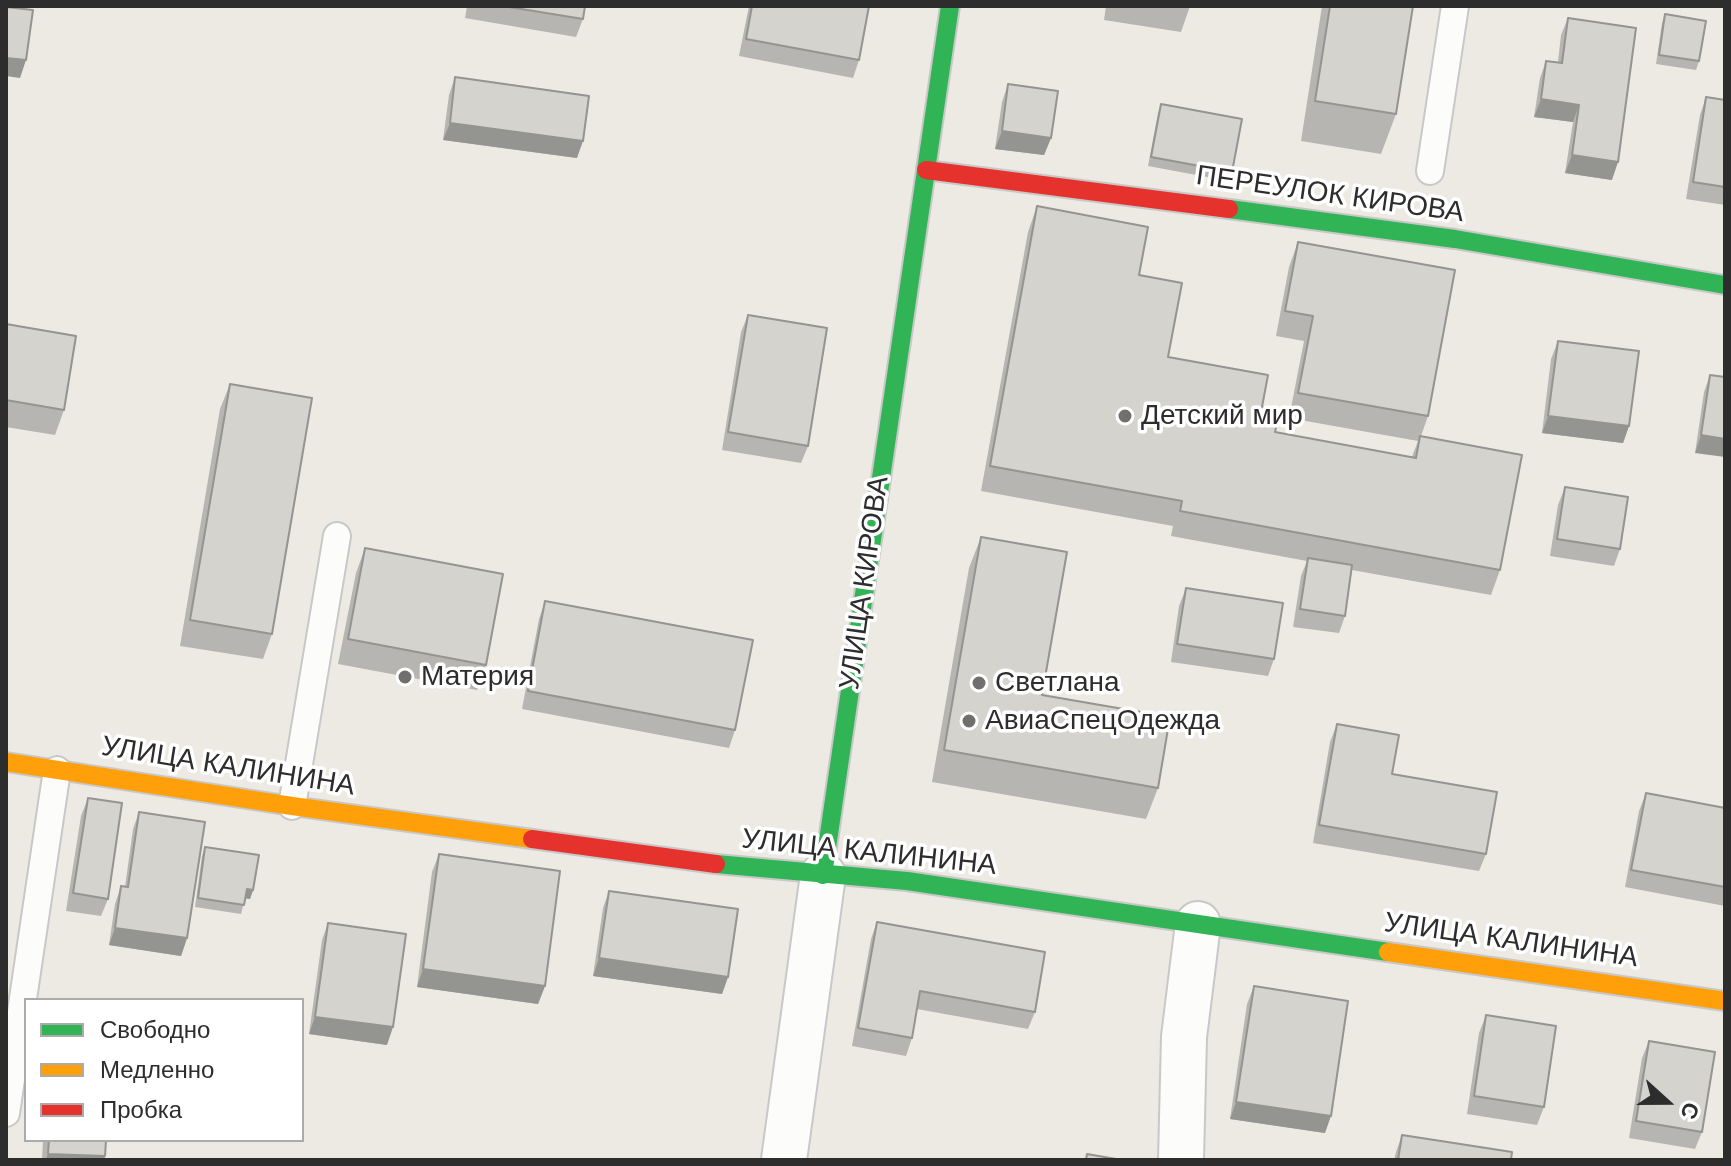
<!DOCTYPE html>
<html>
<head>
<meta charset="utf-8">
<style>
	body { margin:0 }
	#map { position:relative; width:1731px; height:1166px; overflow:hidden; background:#eceae3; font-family:Helvetica,sans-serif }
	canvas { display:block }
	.frame { position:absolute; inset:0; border:8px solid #2d2d2d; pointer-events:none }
	.legend { position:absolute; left:24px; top:998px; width:280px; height:144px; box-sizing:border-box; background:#fff; border:2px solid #ababab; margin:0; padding:10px 14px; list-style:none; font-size:24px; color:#2d2d2d }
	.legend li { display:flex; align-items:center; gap:16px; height:40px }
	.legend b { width:40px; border:2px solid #ababab }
	.north { position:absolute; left:1627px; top:1062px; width:80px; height:80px; -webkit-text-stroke:6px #fff; paint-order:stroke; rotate:111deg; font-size:22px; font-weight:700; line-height:32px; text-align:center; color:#2d2d2d }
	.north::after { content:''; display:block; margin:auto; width:28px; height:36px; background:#2d2d2d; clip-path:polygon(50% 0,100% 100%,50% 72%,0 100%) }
</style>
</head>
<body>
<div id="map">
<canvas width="1731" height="1166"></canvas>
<div class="frame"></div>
<ul class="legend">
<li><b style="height:10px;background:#30b455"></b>Свободно</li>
<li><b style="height:10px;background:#ff9f0a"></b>Медленно</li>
<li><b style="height:10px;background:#e5322d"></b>Пробка</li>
</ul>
<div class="north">С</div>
</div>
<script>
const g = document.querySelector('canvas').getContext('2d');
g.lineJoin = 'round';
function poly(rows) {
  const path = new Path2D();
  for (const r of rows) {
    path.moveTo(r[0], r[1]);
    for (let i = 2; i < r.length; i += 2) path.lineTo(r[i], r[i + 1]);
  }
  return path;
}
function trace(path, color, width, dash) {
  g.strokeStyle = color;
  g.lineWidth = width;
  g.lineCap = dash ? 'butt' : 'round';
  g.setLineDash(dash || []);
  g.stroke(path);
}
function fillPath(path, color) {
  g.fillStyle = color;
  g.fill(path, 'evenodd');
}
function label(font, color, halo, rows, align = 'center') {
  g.font = font + ' Helvetica,sans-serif';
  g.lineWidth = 7;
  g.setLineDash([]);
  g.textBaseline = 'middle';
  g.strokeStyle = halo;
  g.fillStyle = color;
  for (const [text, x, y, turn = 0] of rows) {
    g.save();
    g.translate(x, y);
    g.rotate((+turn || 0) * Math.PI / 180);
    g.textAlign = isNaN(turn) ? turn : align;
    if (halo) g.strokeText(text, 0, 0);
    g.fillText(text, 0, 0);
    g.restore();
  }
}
const lane = poly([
	[1430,171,1455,6],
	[292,806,337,536],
	[6,1113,57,770]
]);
const street = poly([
	[784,1160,823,875],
	[1181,1160,1184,1037,1198,924]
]);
const fast = poly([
	[1229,209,1455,239,1725,285],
	[716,864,907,881,1388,952],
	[823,875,950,6]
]);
const slow = poly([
	[6,762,292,806,532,839],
	[1388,952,1725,1001]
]);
const jam = poly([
	[926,170,1229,209],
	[532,839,716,864]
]);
trace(lane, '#c9c8c8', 30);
trace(street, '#c9c8c8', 48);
trace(fast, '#c9c8c8', 22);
trace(slow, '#c9c8c8', 22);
trace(jam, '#c9c8c8', 22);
trace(lane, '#fcfcfb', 26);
trace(street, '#fcfcfb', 44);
trace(fast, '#30b455', 18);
trace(slow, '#ff9f0a', 18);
trace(jam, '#e5322d', 18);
fillPath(poly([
	[467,6,585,6,583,19,576,37,465,18],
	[749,6,869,6,859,60,853,78,739,56],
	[1106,6,1190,6,1181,32,1104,20],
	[1322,6,1413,6,1396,114,1381,154,1301,141],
	[1665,14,1699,61,1696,70,1656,64,1662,23],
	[1568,18,1612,180,1565,173,1573,122,1534,117,1540,78,1546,61,1558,62,1561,35],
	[455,77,577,158,443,140,449,95],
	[1008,84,1051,138,1044,155,995,149,1002,102],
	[1706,97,1725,100,1725,205,1686,199,1700,115],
	[1161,104,1232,172,1229,181,1148,166,1158,113],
	[1037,206,1139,275,1168,357,1262,407,1275,432,1412,457,1418,441,1289,418,1304,341,1276,336,1289,267,1298,242,1428,416,1421,436,1500,570,1491,595,1352,570,1345,616,1339,633,1293,627,1301,576,1307,561,1171,536,1173,526,981,491,1028,232],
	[748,315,808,446,801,463,722,450,741,332],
	[6,324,64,410,55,435,6,427],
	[1558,341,1629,426,1623,443,1542,433,1551,359],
	[1710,375,1725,377,1695,453,1704,392],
	[230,384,272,634,263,659,180,646,220,409],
	[1565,487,1620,549,1614,566,1550,556,1558,505],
	[981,537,1042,695,1158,788,1146,819,932,782,969,568],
	[365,548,486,665,477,690,338,664,356,573],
	[1186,588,1274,659,1268,676,1171,662,1179,606],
	[545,601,735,730,729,748,522,709,539,619],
	[1337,724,1486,854,1479,871,1313,843,1330,742],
	[1646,793,1725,808,1725,906,1625,887,1639,811],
	[88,798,108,899,101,916,66,911,81,816],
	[139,812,187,938,181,956,109,945,115,904,121,886,125,887,133,829],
	[205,847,253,890,250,899,245,898,241,914,195,907,202,856],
	[439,854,545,986,538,1004,417,987,432,872],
	[609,891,728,977,722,994,593,976,603,908],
	[877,922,1035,1012,1028,1029,917,1009,912,1038,906,1056,852,1046,871,939],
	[328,923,387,1045,309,1034,322,940],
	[1254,986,1325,1133,1230,1119,1247,1004],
	[1486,1015,1544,1107,1537,1125,1467,1114,1479,1033],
	[1649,1041,1702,1132,1695,1149,1629,1138,1642,1058],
	[1402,1135,1511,1160,1394,1160,1396,1152],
	[43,1140,106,1140,105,1156,104,1160,42,1160]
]), '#b6b5b1');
fillPath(poly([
	[6,58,26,60,20,78,6,76],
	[1541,99,1579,105,1573,122,1534,117],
	[450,123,583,141,577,158,443,140],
	[1002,131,1051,138,1044,155,995,149],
	[1572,155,1618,162,1612,180,1565,173],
	[1548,416,1629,426,1623,443,1542,433],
	[1701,435,1725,439,1725,457,1695,453],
	[247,889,253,890,250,899,243,898],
	[115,928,187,938,181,956,109,945],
	[599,958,728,977,722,994,593,976],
	[423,969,545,986,538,1004,417,987],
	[315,1017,393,1027,387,1045,309,1034],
	[1236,1102,1331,1116,1325,1133,1230,1119],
	[48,1154,105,1156,104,1160,46,1160]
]), '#949490');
const building = poly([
	[503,6,585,6,583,19,503,6],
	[752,6,869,6,859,60,746,39,752,6],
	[1330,6,1413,6,1396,114,1315,101,1330,6],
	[6,7,33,10,26,60,6,58,6,7],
	[1665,14,1706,21,1699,61,1659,55,1665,14],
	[1568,18,1636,28,1618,162,1572,155,1579,105,1541,99,1546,61,1562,63,1568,18],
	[455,77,589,96,583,141,450,123,455,77],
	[1008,84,1058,91,1051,138,1002,131,1008,84],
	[1706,97,1725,100,1725,187,1693,182,1706,97],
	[1161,104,1242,119,1232,172,1151,157,1161,104],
	[1037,206,1148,227,1139,275,1182,283,1168,357,1268,375,1262,407,1280,410,1275,432,1416,458,1420,436,1522,455,1500,570,1180,511,1182,501,990,466,1037,206],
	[1298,242,1455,270,1428,416,1298,393,1313,316,1285,311,1298,242],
	[748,315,827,328,808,446,728,432,748,315],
	[6,324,76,336,64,410,6,400,6,324],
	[1558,341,1639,351,1629,426,1548,416,1558,341],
	[1710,375,1725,377,1725,439,1701,435,1710,375],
	[230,384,312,398,272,634,190,620,230,384],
	[1565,487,1628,497,1620,549,1557,539,1565,487],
	[981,537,1067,552,1042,695,1170,717,1158,788,944,750,981,537],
	[365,548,503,574,486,665,348,639,365,548],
	[1308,558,1352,565,1345,616,1300,609,1308,558],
	[1186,588,1283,603,1274,659,1177,644,1186,588],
	[545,601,753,640,735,730,528,691,545,601],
	[1337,724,1399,735,1392,774,1497,792,1486,854,1319,825,1337,724],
	[1646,793,1725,808,1725,887,1631,870,1646,793],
	[88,798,122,803,108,899,73,893,88,798],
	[139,812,205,822,187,938,115,928,121,886,128,887,139,812],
	[205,847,259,855,253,890,247,889,244,905,198,898,205,847],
	[439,854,560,871,545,986,423,969,439,854],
	[609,891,738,909,728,977,599,958,609,891],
	[877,922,1045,952,1035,1012,920,991,912,1038,858,1028,877,922],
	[328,923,406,934,393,1027,315,1017,328,923],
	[1254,986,1348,1001,1331,1116,1236,1102,1254,986],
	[1486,1015,1556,1026,1544,1107,1474,1096,1486,1015],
	[1649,1041,1715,1052,1702,1132,1636,1121,1649,1041],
	[1402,1135,1512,1152,1511,1160,1398,1160,1402,1135],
	[49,1140,106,1140,105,1156,48,1154,49,1140],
	[1087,1154,1122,1160,1086,1160,1087,1154]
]);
fillPath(building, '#d4d3ce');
trace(building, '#949490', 2);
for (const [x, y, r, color] of [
	[1125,416,8,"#706f6d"],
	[405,677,8,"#706f6d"],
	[979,683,8,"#706f6d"],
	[969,721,8,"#706f6d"]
]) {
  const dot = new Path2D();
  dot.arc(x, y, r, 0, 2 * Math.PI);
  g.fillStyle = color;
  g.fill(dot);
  trace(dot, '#fff', 3);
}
label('28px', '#2d2d2d', '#fff', [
	["ПЕРЕУЛОК КИРОВА",1330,195,8],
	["УЛИЦА КИРОВА",865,583,-82],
	["УЛИЦА КАЛИНИНА",228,767,9],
	["УЛИЦА КАЛИНИНА",869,853,6],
	["УЛИЦА КАЛИНИНА",1511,941,8]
]);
label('28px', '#2d2d2d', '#fff', [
	["Детский мир",1141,416],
	["Материя",421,677],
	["Светлана",995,683],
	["АвиаСпецОдежда",985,721]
], 'left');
</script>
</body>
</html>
